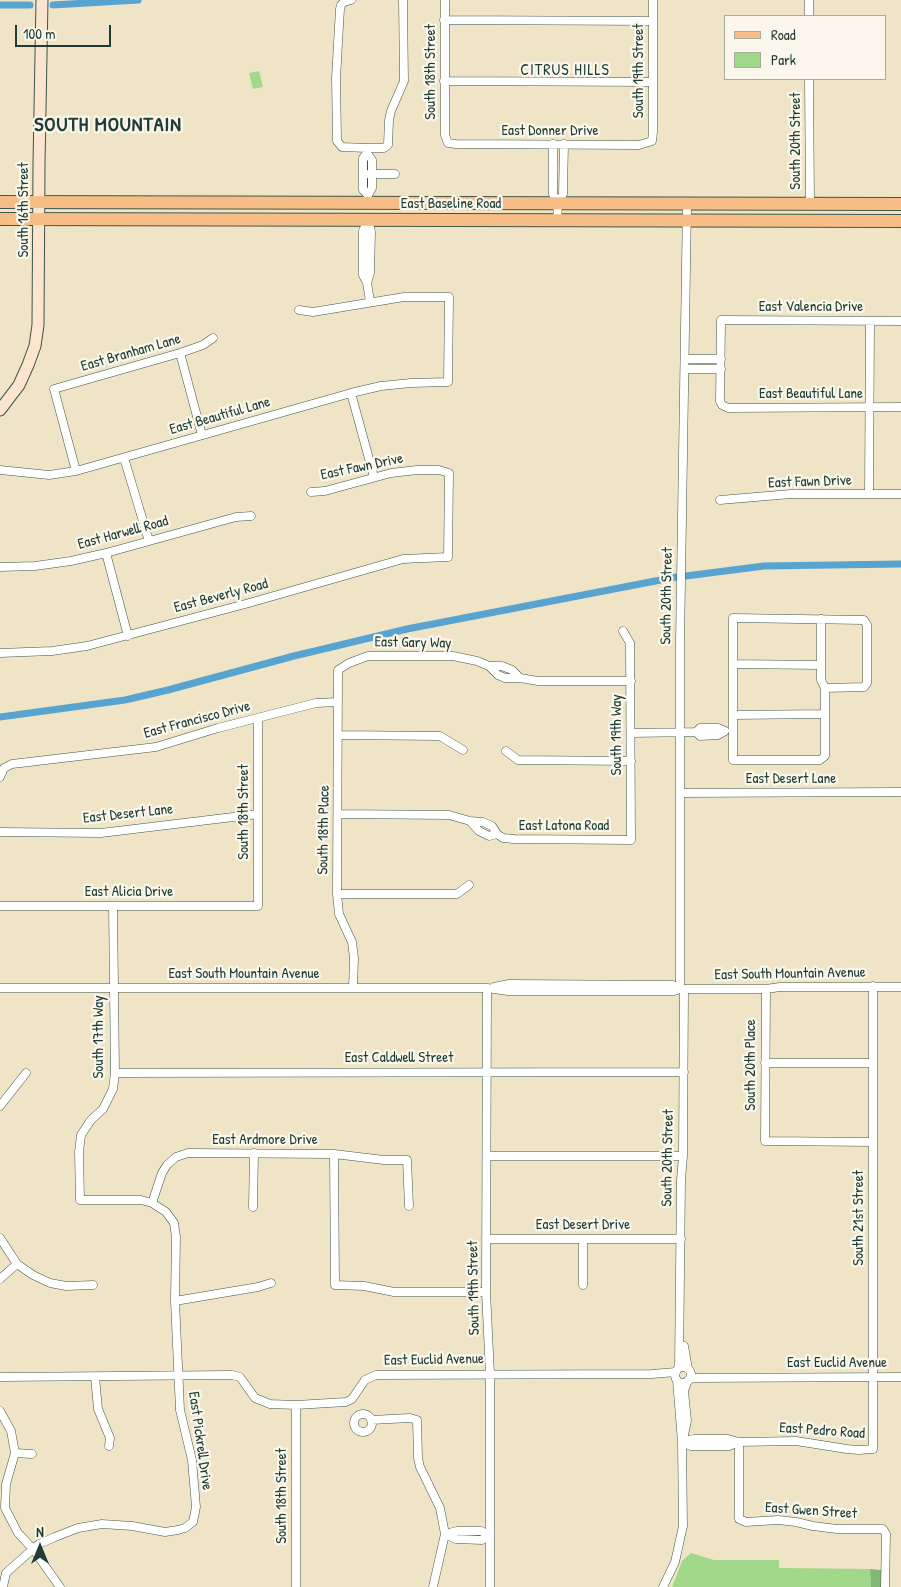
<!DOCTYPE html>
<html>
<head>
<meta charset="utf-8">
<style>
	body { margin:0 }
	#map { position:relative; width:901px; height:1587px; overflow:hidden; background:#f0e4c6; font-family:"Patrick Hand",sans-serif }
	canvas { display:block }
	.legend { position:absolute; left:724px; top:15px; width:162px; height:65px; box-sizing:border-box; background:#fbf7ec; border:1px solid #a3ada2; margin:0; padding:6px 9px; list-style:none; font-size:15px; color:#1f3d34 }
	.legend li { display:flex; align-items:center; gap:10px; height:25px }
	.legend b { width:25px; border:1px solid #a3ada2 }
	.north { position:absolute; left:15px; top:1522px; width:50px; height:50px; -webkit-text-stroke:4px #fbf7ec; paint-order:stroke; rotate:0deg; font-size:14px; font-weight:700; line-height:20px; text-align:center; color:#1f3d34 }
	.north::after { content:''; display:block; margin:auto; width:18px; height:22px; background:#1f3d34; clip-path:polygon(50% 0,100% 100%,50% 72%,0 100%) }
	.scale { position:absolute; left:15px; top:25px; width:96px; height:22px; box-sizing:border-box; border:2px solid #1f3d34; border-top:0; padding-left:6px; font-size:15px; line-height:18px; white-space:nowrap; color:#1f3d34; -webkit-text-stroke:4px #fbf7ec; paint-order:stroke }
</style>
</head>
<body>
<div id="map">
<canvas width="901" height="1587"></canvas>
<ul class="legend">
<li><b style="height:6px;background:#f6be86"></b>Road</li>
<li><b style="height:14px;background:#a2d889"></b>Park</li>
</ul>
<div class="north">N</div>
<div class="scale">100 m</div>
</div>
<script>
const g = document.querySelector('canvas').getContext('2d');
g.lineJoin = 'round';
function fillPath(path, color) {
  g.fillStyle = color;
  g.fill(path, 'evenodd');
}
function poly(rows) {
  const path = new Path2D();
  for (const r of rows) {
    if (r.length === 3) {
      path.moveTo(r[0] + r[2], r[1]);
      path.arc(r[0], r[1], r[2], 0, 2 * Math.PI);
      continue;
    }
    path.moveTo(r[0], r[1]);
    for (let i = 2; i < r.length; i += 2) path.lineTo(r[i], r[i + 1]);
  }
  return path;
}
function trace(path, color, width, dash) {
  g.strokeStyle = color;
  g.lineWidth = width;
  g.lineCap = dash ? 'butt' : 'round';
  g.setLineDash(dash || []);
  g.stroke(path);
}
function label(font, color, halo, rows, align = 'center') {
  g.font = font + ' "Patrick Hand",sans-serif';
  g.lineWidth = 4.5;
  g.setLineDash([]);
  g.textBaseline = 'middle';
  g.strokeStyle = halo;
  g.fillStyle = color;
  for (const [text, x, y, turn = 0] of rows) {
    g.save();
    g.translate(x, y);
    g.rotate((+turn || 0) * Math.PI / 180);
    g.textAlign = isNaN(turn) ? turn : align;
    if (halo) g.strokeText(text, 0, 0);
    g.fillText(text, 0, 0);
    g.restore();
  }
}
fillPath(poly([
	[259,71,263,87,253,89,249,73],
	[691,1553,714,1560,779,1560,779,1568,870,1569,871,1587,672,1587,682,1561]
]), '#a2d889');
fillPath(poly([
	[870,1569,881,1570,881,1587,871,1587]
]), '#81b875');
trace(poly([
	[0,5,30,5],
	[53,5,138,0],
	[686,576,764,566,901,564],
	[0,717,125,700,168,690,294,656,407,629,676,577]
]), '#57a4d0', 7);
const street = poly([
	[351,0,344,2,341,5,340,9,336,78,337,141,342,147,367,148,384,148,388,145,389,120,391,111,404,81,403,0],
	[445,0,445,135,448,143,456,144,639,145,652,141,653,132,653,0],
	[809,16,809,0],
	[444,20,653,21],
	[809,79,810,204],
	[444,81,653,82],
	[553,144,553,194,558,204,557,221],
	[367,148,367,153,372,160,372,188,368,195,368,203],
	[367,153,363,158,363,190,368,195],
	[368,174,395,174],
	[558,204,563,194,564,144],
	[368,220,363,231,363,275,367,283,370,301],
	[367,283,370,273,371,232,368,220],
	[901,321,721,320,720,401,722,405,728,408,901,407],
	[180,353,202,435],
	[685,359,721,359],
	[685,369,721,369],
	[351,393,374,477],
	[124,458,149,541],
	[0,470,49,475,76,471,351,393,381,386,411,383,448,382,449,297,404,297,313,312,299,310],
	[76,471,54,389,180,353,203,345,213,338],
	[869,494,870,321],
	[720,500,791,494,901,494],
	[106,553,128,636],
	[0,567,35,566,71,561,106,553,236,517,251,516],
	[821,619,821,680,825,688,825,756,820,760,733,760,733,618,864,620,867,625,867,683,864,687,825,688],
	[0,653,52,651,87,646,249,603,403,559,448,557,449,473,439,470,417,470,391,473,325,491,311,492],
	[733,664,821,665],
	[489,666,502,666,512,670,520,678],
	[733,715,825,714],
	[631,733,696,732,700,728,718,728,725,731,718,735,700,736,696,732],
	[338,735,440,736,463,750],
	[506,751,518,760,631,761],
	[0,777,4,768,12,764,156,747,218,728,316,703,338,702],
	[681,793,901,792],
	[338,814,449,815,470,821,483,822,492,826,497,834,503,838,514,839,631,840,630,643,623,631],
	[470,821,479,831,489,836,497,834],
	[0,832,101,833,258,814],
	[337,894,457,894,469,885],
	[0,906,258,906,258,718],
	[494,987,509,984,673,985,680,989],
	[0,988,487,988,508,991,674,991,680,989,766,989,780,987,901,987],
	[353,988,354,958,352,942,339,914,337,894,338,670,349,663,368,656,453,656,477,661,489,666,498,675,505,678,520,678,538,681,631,681],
	[487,988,486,1292,490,1374,490,1587],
	[680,989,680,642,687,204],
	[766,989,765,1141,873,1142],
	[765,1063,872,1063],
	[115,1073,684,1072],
	[0,1106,26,1073],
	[334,1154,335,1285,364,1286,394,1292,486,1292],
	[487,1156,683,1156],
	[152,1203,162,1173,167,1165,176,1157,188,1153,334,1154,384,1160,407,1160,409,1206],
	[253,1207,254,1153],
	[0,1238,17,1264,33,1275,50,1283,66,1286,93,1285],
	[486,1239,681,1239],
	[583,1239,583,1285],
	[0,1279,17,1264],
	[175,1301,258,1287,271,1283],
	[684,1346,688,1369],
	[683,1375,8],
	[679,1368,681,1180,683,1156,684,989],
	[0,1377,232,1375,240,1377,255,1398,270,1404,296,1405,346,1402,352,1399,365,1380,376,1375,652,1374,676,1372],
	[95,1377,98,1409,110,1438,109,1446],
	[690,1378,901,1377],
	[0,1411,11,1431,15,1453,6,1484,5,1508,18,1533,33,1549,6,1573,3,1587],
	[363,1423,9],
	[371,1420,410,1418,417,1420,418,1458,420,1467,440,1508,445,1534,433,1587],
	[684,1435,687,1421,684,1391,688,1380],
	[682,1442,694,1439,728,1439,739,1442,796,1441,847,1449,859,1450,873,1449,873,986],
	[682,1442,691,1446,729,1446,739,1442],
	[739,1442,739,1519,746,1522,778,1520,796,1522,813,1526,837,1529,883,1529,886,1534,885,1587],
	[15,1453,32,1454],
	[445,1534,456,1539,482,1540,490,1535],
	[445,1534,457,1531,481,1531,490,1535],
	[60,1587,33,1549,39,1544,55,1537,78,1528,102,1524,132,1526,165,1532,178,1530,185,1528,193,1522,196,1507,192,1460,180,1410,175,1301,176,1237,174,1223,166,1212,152,1203,141,1200,80,1200,79,1152,81,1135,91,1120,103,1109,113,1089,115,1073,113,906],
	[296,1587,296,1405],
	[663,1587,675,1562,683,1526,682,1442,677,1380]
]);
const secondary = poly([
	[0,410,19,385,28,365,35,346,38,325,39,164,42,0]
]);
const primary = poly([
	[0,202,901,204],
	[0,219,901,221]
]);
trace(street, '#3e564a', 9);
trace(secondary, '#3e564a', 13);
trace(primary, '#3e564a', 14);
trace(street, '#fff', 8);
trace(secondary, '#fbe5cf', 11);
trace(primary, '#f6be86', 12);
label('15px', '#1f3d34', '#fbf7ec', [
	["South 19th Street",639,71,-90],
	["South 18th Street",431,72,-90],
	["East Donner Drive",550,131],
	["South 20th Street",796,141,-90],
	["East Baseline Road",451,204],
	["South 16th Street",24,210,-90],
	["East Valencia Drive",811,307],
	["East Branham Lane",131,353,-16],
	["East Beautiful Lane",811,394],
	["East Beautiful Lane",220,416,-16],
	["East Fawn Drive",362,467,-12],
	["East Fawn Drive",810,482,-2],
	["East Harwell Road",123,533,-15],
	["East Beverly Road",221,596,-15],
	["South 20th Street",667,596,-89],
	["East Gary Way",413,643,1],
	["East Francisco Drive",197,720,-15],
	["South 19th Way",617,735,-90],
	["East Desert Lane",791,779],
	["South 18th Street",244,812,-90],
	["East Desert Lane",128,814,-6],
	["East Latona Road",564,826],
	["South 18th Place",324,830,-89],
	["East Alicia Drive",129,892],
	["East South Mountain Avenue",244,974],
	["East South Mountain Avenue",790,974,-1],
	["South 17th Way",99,1037,-90],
	["East Caldwell Street",399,1058],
	["South 20th Place",751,1065,-90],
	["East Ardmore Drive",265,1140],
	["South 20th Street",668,1158,-89],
	["South 21st Street",859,1218,-90],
	["East Desert Drive",583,1225],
	["South 19th Street",474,1288,-91],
	["East Euclid Avenue",434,1360,-1],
	["East Euclid Avenue",837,1363],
	["East Pedro Road",822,1431,4],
	["East Pickrell Drive",200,1441,82],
	["South 18th Street",282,1496,-90],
	["East Gwen Street",811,1511,4]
]);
g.letterSpacing = '1px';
label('16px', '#1f3d34', '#fbf7ec', [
	["CITRUS HILLS",565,71]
]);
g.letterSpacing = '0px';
g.letterSpacing = '1px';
label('bold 20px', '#1f3d34', '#fbf7ec', [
	["SOUTH MOUNTAIN",108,126]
]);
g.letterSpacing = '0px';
</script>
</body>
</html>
